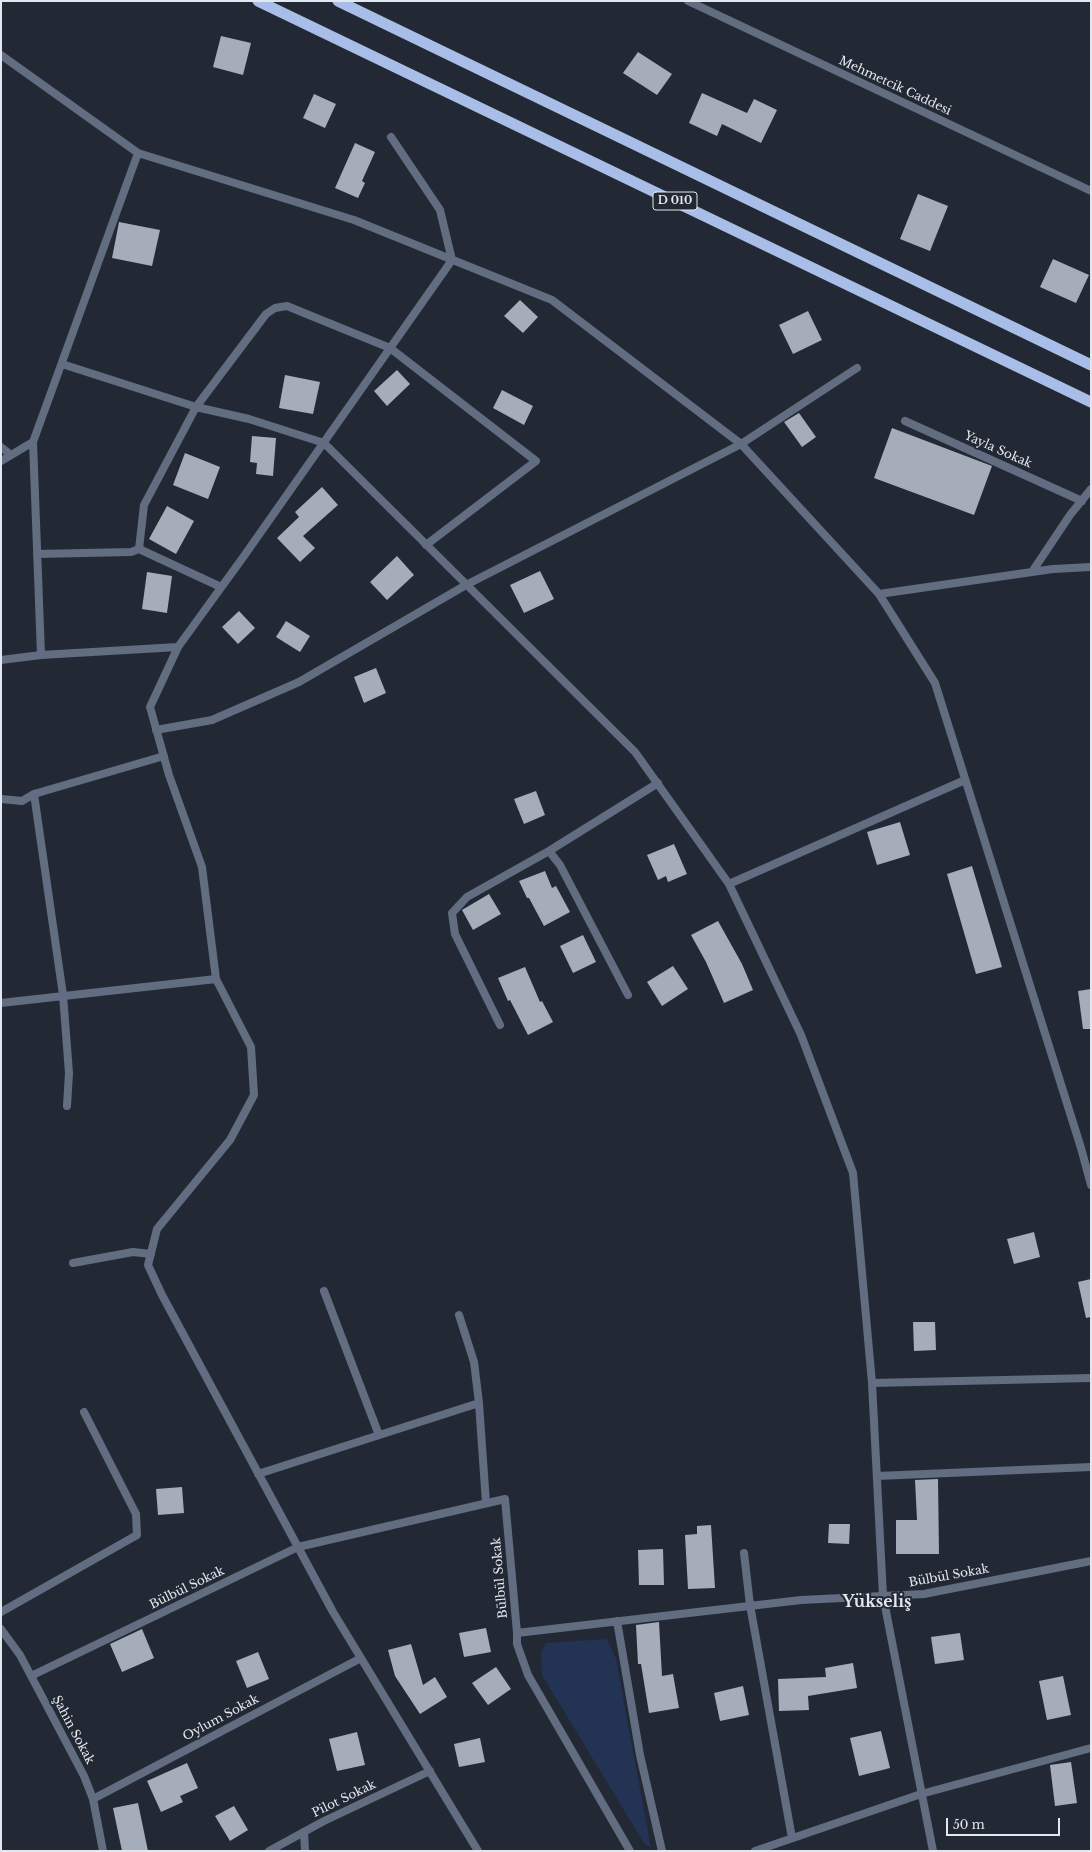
<!DOCTYPE html>
<html>
<head>
<meta charset="utf-8">
<style>
	body { margin:0 }
	#map { position:relative; width:1092px; height:1852px; overflow:hidden; background:#232934; font-family:"Libre Baskerville",serif }
	canvas { display:block }
	.frame { position:absolute; inset:0; border:2px solid #e3e7ef; pointer-events:none }
	.scale { position:absolute; left:946px; top:1818px; width:114px; height:18px; box-sizing:border-box; border:2px solid #e3e7ef; border-top:0; padding-left:5px; font-size:12px; line-height:14px; white-space:nowrap; color:#e3e7ef; -webkit-text-stroke:3px #232934; paint-order:stroke }
</style>
</head>
<body>
<div id="map">
<canvas width="1092" height="1852"></canvas>
<div class="frame"></div>
<div class="scale">50 m</div>
</div>
<script>
const g = document.querySelector('canvas').getContext('2d');
g.lineJoin = 'round';
function fillPath(path, color) {
  g.fillStyle = color;
  g.fill(path, 'evenodd');
}
function poly(rows) {
  const path = new Path2D();
  for (const r of rows) {
    path.moveTo(r[0], r[1]);
    for (let i = 2; i < r.length; i += 2) path.lineTo(r[i], r[i + 1]);
  }
  return path;
}
function trace(path, color, width, dash) {
  g.strokeStyle = color;
  g.lineWidth = width;
  g.lineCap = dash ? 'butt' : 'round';
  g.setLineDash(dash || []);
  g.stroke(path);
}
function label(font, color, halo, rows, align = 'center') {
  g.font = font + ' "Libre Baskerville",serif';
  g.lineWidth = 4;
  g.setLineDash([]);
  g.textBaseline = 'middle';
  g.strokeStyle = halo;
  g.fillStyle = color;
  for (const [text, x, y, turn = 0] of rows) {
    g.save();
    g.translate(x, y);
    g.rotate((+turn || 0) * Math.PI / 180);
    g.textAlign = isNaN(turn) ? turn : align;
    if (halo) g.strokeText(text, 0, 0);
    g.fillText(text, 0, 0);
    g.restore();
  }
}
fillPath(poly([
	[607,1639,616,1659,651,1848,644,1843,542,1675,541,1654,546,1643]
]), '#233354');
fillPath(poly([
	[221,36,251,43,243,75,213,67],
	[638,52,672,74,657,95,623,73],
	[702,93,747,113,754,99,777,110,761,143,722,124,717,136,689,123],
	[314,94,336,104,325,128,303,118],
	[355,143,375,152,362,181,365,183,358,198,335,188],
	[918,194,948,206,930,251,900,239],
	[119,222,160,230,152,266,112,258],
	[1053,259,1089,275,1076,303,1040,287],
	[520,300,538,317,523,333,504,316],
	[808,311,822,340,793,354,779,325],
	[397,370,410,384,387,406,374,391],
	[285,375,320,382,313,414,279,408],
	[502,390,533,406,524,425,493,408],
	[799,413,816,437,802,447,784,422],
	[892,428,992,466,974,515,874,478],
	[252,436,276,438,273,476,256,474,257,463,250,462],
	[185,453,220,467,208,499,173,485],
	[322,487,338,505,303,536,315,548,300,562,277,538,299,517,295,512],
	[167,506,194,521,176,554,149,539],
	[397,556,414,575,387,600,370,582],
	[540,571,554,599,524,613,510,585],
	[147,572,172,576,167,613,142,609],
	[239,611,255,628,238,644,222,627],
	[286,621,310,636,300,652,276,637],
	[376,668,386,693,364,703,354,677],
	[536,791,545,815,524,824,514,799],
	[900,822,910,855,877,865,867,832],
	[674,844,687,874,668,882,666,876,658,880,647,855],
	[972,866,1002,967,976,974,947,874],
	[545,871,552,888,556,886,570,912,544,926,529,898,527,898,519,881],
	[489,894,501,914,473,930,462,910],
	[718,921,742,964,753,990,724,1003,706,962,691,935],
	[583,935,596,962,573,973,560,946],
	[673,966,688,989,662,1006,647,982],
	[525,967,540,1002,542,1001,553,1022,528,1035,510,1000,508,1001,498,978],
	[1091,989,1091,1029,1083,1029,1078,991],
	[1034,1232,1040,1257,1014,1264,1007,1239],
	[1091,1279,1091,1317,1086,1318,1078,1282],
	[913,1322,935,1322,936,1350,914,1351],
	[938,1479,939,1554,896,1554,896,1520,917,1520,915,1480],
	[182,1487,184,1513,158,1515,156,1489],
	[829,1524,850,1524,849,1544,828,1543],
	[711,1525,715,1588,688,1589,685,1535,697,1534,697,1526],
	[663,1549,664,1585,639,1585,638,1550],
	[659,1622,662,1676,673,1674,679,1708,649,1713,641,1664,638,1664,636,1625],
	[486,1628,491,1652,464,1657,459,1633],
	[142,1629,154,1658,122,1672,110,1644],
	[960,1633,964,1660,935,1664,931,1637],
	[411,1644,423,1685,435,1677,447,1697,420,1714,395,1676,388,1650],
	[258,1652,269,1679,247,1688,236,1661],
	[853,1663,857,1688,808,1696,809,1710,779,1711,778,1679,826,1677,825,1668],
	[496,1667,511,1689,488,1705,472,1683],
	[1063,1676,1071,1715,1047,1720,1039,1681],
	[743,1686,749,1715,720,1721,714,1693],
	[881,1731,890,1768,859,1776,850,1738],
	[357,1732,365,1765,337,1771,329,1739],
	[480,1738,485,1762,459,1767,454,1744],
	[1071,1762,1077,1803,1055,1806,1050,1765],
	[187,1763,198,1788,180,1796,183,1802,161,1812,147,1781],
	[138,1803,148,1851,122,1851,113,1808],
	[234,1806,248,1830,230,1841,215,1816]
]), '#a5adbb');
trace(poly([
	[688,1,1091,191],
	[1,55,138,153,354,220,552,300,741,444,879,594,935,683,1081,1148,1091,1185],
	[391,137,440,210,452,260,244,556,178,647,150,707,169,775,202,867,216,979,251,1047,254,1095,230,1140,157,1229,148,1265,162,1295,333,1612,478,1851],
	[62,364,196,407,249,419,324,443,635,752,729,884,801,1035,853,1173,872,1383,883,1596,933,1851],
	[905,421,1082,501],
	[1,447,11,455],
	[1,461,33,442],
	[139,549,144,505,196,407,266,314,275,308,287,306,390,348,536,461,426,545],
	[37,554,131,552,139,549,221,587],
	[1032,572,1070,515,1091,489],
	[879,594,1053,569,1091,567],
	[41,655,33,442,138,153],
	[1,660,41,655,178,647],
	[156,730,212,720,299,682,466,585,741,444,857,368],
	[1,799,22,801,34,794],
	[549,851,560,865,628,995],
	[729,884,965,780],
	[1,1003,216,979],
	[500,1025,455,934,452,913,467,897,549,851,658,783],
	[67,1106,69,1073,63,995,34,794,164,756],
	[73,1263,133,1252,151,1254],
	[324,1291,379,1435],
	[459,1315,474,1362,479,1403,486,1503],
	[872,1383,1091,1378],
	[258,1474,479,1403],
	[877,1476,1091,1467],
	[744,1553,750,1605,792,1838],
	[1,1612,137,1535,136,1514,84,1412],
	[617,1621,640,1755,662,1851],
	[1,1629,20,1655,84,1776,93,1799,103,1851],
	[517,1633,517,1644,528,1675,630,1851],
	[31,1676,298,1547,505,1499,517,1633,801,1600,924,1594,1091,1561],
	[93,1799,361,1658],
	[304,1832,305,1851],
	[269,1851,324,1821,430,1771],
	[755,1851,921,1794,1091,1748]
]), '#626d82', 8);
trace(poly([
	[258,1,1091,402],
	[338,1,1091,365]
]), '#a8bee8', 11);
for (const [x, y, w] of [
	[675,201,44]
]) {
  const box = new Path2D();
  box.roundRect(x - w / 2, y - 9, w, 18, 3);
  g.fillStyle = '#232934';
  g.fill(box);
  trace(box, '#e3e7ef', 1);
}
label('bold 11px', '#e3e7ef', null, [
	["D 010",675,201]
]);
label('12px', '#e3e7ef', '#232934', [
	["Mehmetcik Caddesi",895,86,25],
	["Yayla Sokak",998,450,24],
	["Bülbül Sokak",949,1576,-10],
	["Bülbül Sokak",500,1578,-95],
	["Bülbül Sokak",187,1588,-26],
	["Oylum Sokak",221,1718,-28],
	["Şahin Sokak",73,1730,62],
	["Pilot Sokak",344,1799,-26]
]);
label('bold 16px', '#e3e7ef', '#232934', [
	["Yükseliş",877,1602]
]);
</script>
</body>
</html>
